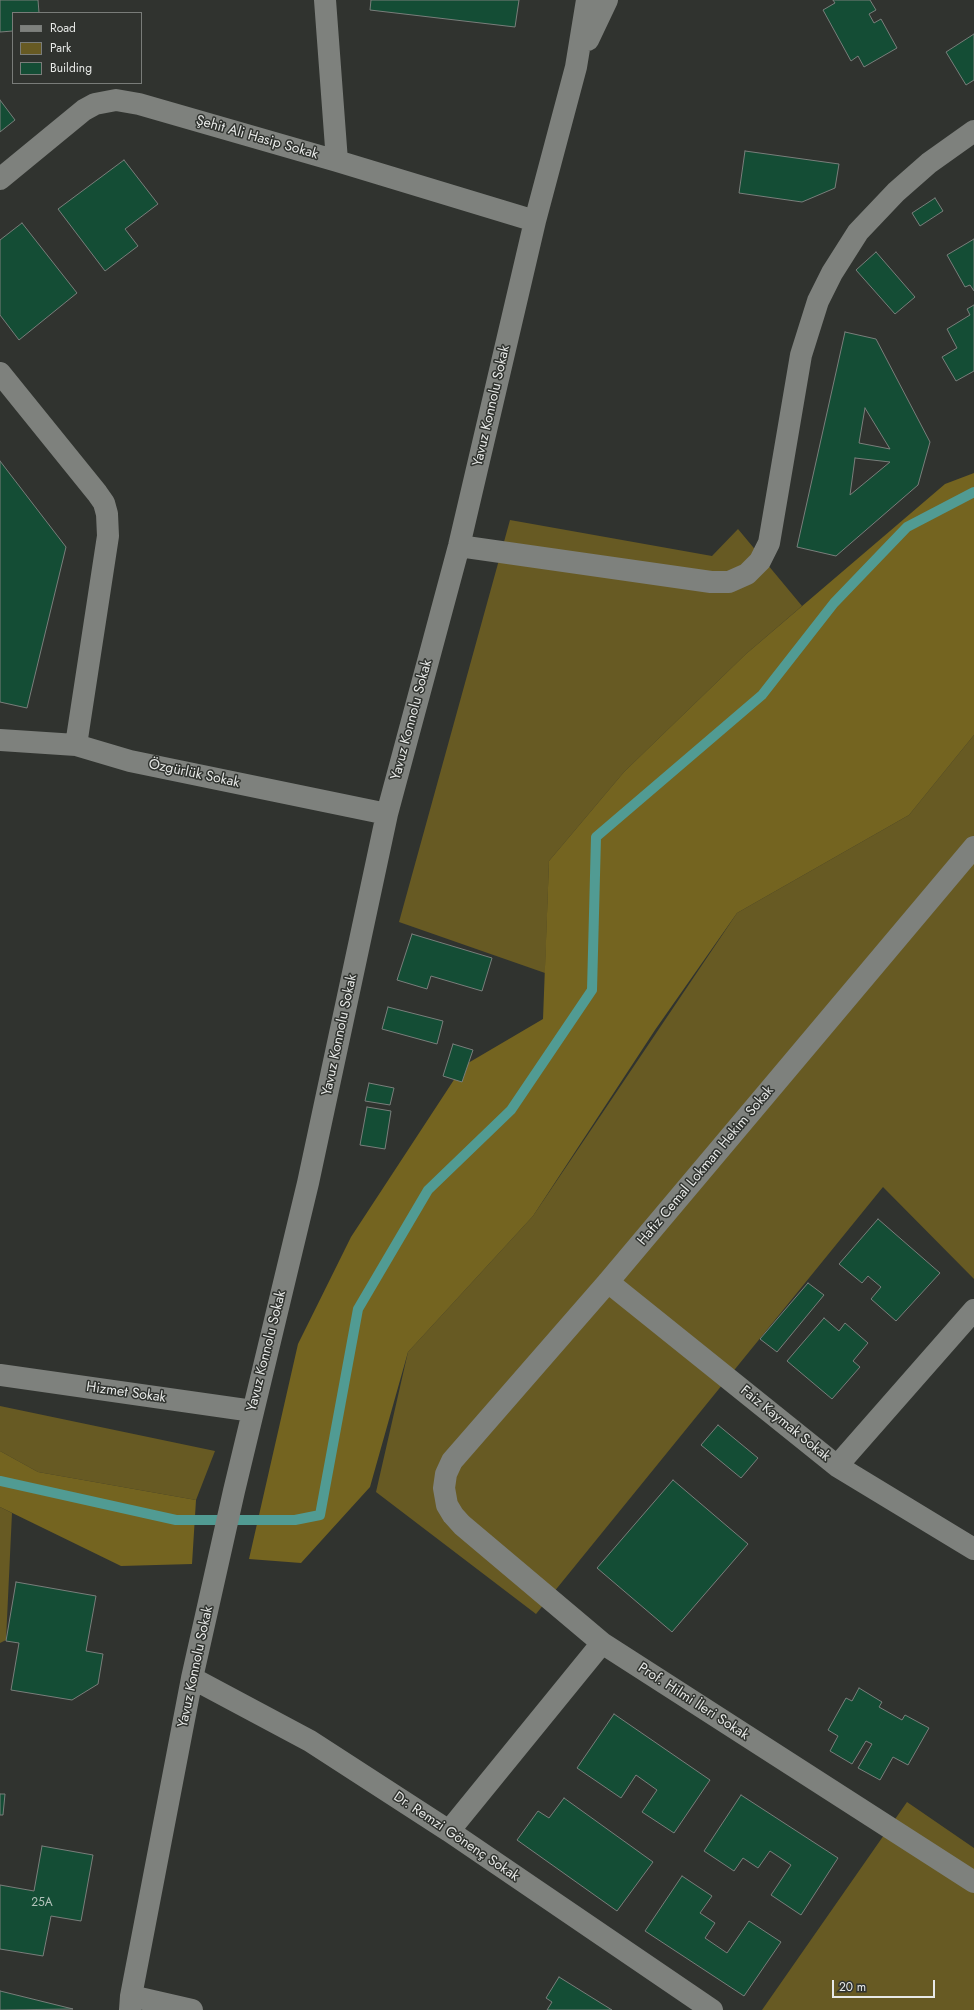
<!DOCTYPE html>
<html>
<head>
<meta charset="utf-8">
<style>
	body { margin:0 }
	#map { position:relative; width:974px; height:2010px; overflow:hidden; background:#30332f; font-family:Jost,sans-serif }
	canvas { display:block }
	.legend { position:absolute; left:12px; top:12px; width:130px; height:72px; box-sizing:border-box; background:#30332f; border:1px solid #797c79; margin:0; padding:5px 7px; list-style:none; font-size:12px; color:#e7e9e7 }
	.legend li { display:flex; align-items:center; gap:8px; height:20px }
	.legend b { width:20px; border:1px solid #797c79 }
	.scale { position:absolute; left:832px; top:1980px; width:103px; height:18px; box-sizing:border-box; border:2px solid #e7e9e7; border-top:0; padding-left:5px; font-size:12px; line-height:14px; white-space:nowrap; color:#e7e9e7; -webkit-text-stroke:3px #30332f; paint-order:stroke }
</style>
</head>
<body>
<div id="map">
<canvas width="974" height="2010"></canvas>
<ul class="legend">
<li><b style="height:5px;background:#7e817d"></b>Road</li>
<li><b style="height:11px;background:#675a23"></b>Park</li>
<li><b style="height:11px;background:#144d35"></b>Building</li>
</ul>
<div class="scale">20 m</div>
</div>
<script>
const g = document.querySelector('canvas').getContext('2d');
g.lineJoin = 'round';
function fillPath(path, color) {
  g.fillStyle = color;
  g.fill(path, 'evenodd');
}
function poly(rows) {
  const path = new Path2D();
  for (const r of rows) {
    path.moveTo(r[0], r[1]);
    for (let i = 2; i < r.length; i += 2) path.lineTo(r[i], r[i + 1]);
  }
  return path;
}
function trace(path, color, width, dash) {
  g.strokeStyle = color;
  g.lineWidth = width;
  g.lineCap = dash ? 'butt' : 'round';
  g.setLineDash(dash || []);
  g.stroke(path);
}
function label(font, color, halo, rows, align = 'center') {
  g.font = font + ' Jost,sans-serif';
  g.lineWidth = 3;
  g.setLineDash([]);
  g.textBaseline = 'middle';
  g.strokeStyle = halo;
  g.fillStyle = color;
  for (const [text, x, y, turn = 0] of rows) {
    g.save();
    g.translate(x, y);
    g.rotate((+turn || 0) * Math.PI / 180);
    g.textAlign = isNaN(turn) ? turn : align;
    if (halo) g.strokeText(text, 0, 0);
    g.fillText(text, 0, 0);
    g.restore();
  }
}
fillPath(poly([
	[510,520,712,556,738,529,802,606,746,654,624,772,549,861,545,973,399,922],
	[974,735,974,1279,883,1187,536,1614,376,1492,408,1352,533,1216,737,913,909,815],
	[0,1406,215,1451,196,1500,38,1472,0,1451],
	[0,1507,12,1513,6,1640,0,1643],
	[907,1802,974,1848,974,2010,762,2010]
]), '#675a23');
fillPath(poly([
	[974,473,974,735,909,815,737,913,655,1030,533,1216,408,1352,370,1487,301,1563,249,1559,298,1344,351,1237,463,1066,543,1019,549,861,624,772,746,654,945,484],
	[0,1451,38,1472,196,1500,192,1564,121,1566,0,1507]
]), '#746420');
trace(poly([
	[0,1481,176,1520,295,1520,320,1515,358,1309,428,1190,511,1110,592,990,596,837,762,695,834,603,907,527,974,492]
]), '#519b93', 10);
const building = poly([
	[0,0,38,0,39,13,13,13,13,31,0,32,0,0],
	[371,0,519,0,515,27,370,10,371,0],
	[833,0,870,0,876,10,869,14,874,23,881,19,897,48,864,67,858,56,851,61,823,10,835,3,833,0],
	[974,34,974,80,966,85,946,52,974,34],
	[0,100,15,120,0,132,0,100],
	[745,151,839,164,835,188,802,202,739,193,745,151],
	[124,160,158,204,125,229,138,246,105,271,58,209,124,160],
	[935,198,943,211,920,226,912,213,935,198],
	[22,223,77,293,19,340,0,315,0,240,22,223],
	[974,239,974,291,970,285,965,287,947,255,974,239],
	[876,252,915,297,895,314,856,270,876,252],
	[974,305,974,371,956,381,942,357,957,348,947,329,970,315,967,309,974,305],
	[845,332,876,339,930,442,918,485,836,556,797,547,845,332],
	[865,408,890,449,859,443,865,408],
	[855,458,890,462,850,495,855,458],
	[0,461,66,547,27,708,0,702,0,461],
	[412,934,492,958,482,991,431,976,427,989,397,980,412,934],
	[388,1007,443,1021,437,1044,382,1029,388,1007],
	[453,1044,473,1050,462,1082,443,1076,453,1044],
	[369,1083,394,1088,390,1105,365,1101,369,1083],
	[367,1107,391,1111,385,1149,360,1145,367,1107],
	[878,1219,940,1273,896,1321,871,1299,881,1287,868,1276,862,1283,839,1264,878,1219],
	[808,1283,824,1295,777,1352,760,1339,808,1283],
	[824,1318,839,1331,845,1323,868,1343,853,1361,860,1367,832,1399,787,1361,824,1318],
	[718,1425,758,1458,741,1478,701,1445,718,1425],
	[673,1480,748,1544,672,1632,597,1568,673,1480],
	[16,1582,96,1596,86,1651,103,1654,98,1684,72,1700,11,1690,19,1643,6,1641,16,1582],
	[859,1688,882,1702,879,1707,902,1720,905,1715,929,1728,908,1765,893,1757,880,1780,858,1768,872,1744,866,1741,852,1764,830,1751,838,1736,828,1730,846,1698,852,1701,859,1688],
	[614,1714,710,1780,674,1833,642,1812,657,1790,636,1775,621,1798,577,1768,614,1714],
	[0,1794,5,1794,3,1815,0,1815,0,1794],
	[741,1795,838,1858,801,1915,771,1895,791,1865,770,1851,758,1868,743,1858,734,1871,704,1851,741,1795],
	[564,1798,653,1862,617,1911,517,1840,538,1811,549,1818,564,1798],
	[42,1846,93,1855,81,1921,51,1916,43,1956,0,1949,0,1885,34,1891,42,1846],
	[682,1876,712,1896,700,1913,715,1923,705,1938,727,1953,749,1921,781,1942,744,1996,645,1931,682,1876],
	[559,1977,612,2010,547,2010,552,2002,546,1998,559,1977],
	[0,1991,73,2009,0,2010,0,1991]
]);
fillPath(building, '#144d35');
trace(building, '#797e7b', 1);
trace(poly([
	[325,0,337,161],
	[588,40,607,0],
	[0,179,84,110,95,104,116,100,139,104,337,161,535,221],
	[0,373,97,493,104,503,107,514,108,536,76,745],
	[459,546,711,582,729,582,747,574,760,561,769,543,801,355,818,301,832,273,858,232,896,192,929,163,974,131],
	[0,740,76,745,130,761,387,814],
	[974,847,608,1282,452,1461,446,1474,444,1488,447,1505,453,1515,462,1525,602,1643,974,1882],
	[608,1282,837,1466,974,1549],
	[0,1375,253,1411],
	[837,1466,974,1310],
	[192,1678,310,1741,449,1831,712,2010],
	[449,1831,602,1643],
	[131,1996,192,2010],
	[130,2010,131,1996,192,1678,234,1491,308,1183,387,814,459,546,535,221,576,67,587,0]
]), '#7e817d', 22);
label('12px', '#b2c2ba', null, [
	["25A",42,1903]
]);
label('14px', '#e7e9e7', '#30332f', [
	["Şehit Ali Hasip Sokak",257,138,16],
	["Yavuz Konnolu Sokak",492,406,-77],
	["Yavuz Konnolu Sokak",412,720,-75],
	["Özgürlük Sokak",194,774,12],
	["Yavuz Konnolu Sokak",340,1035,-78],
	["Hafiz Cemal Lokman Hekim Sokak",706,1166,-50],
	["Yavuz Konnolu Sokak",267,1351,-76],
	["Hizmet Sokak",126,1393,8],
	["Faiz Kaymak Sokak",785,1424,39],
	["Yavuz Konnolu Sokak",196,1667,-78],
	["Prof. Hilmi İleri Sokak",693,1702,33],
	["Dr. Remzi Gönenç Sokak",456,1837,34]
]);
</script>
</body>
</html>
